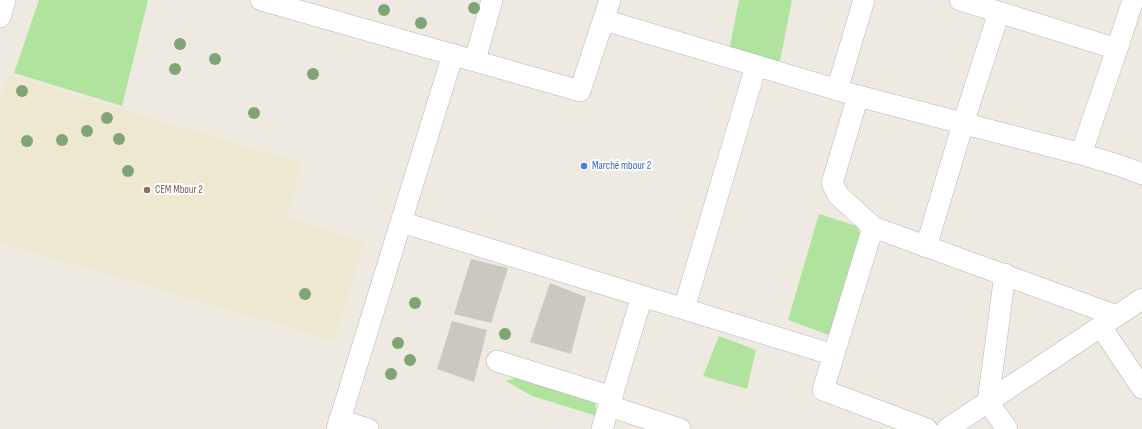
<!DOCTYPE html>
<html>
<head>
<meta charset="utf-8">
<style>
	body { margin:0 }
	canvas { display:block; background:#efeae1 }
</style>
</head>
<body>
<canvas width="1142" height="429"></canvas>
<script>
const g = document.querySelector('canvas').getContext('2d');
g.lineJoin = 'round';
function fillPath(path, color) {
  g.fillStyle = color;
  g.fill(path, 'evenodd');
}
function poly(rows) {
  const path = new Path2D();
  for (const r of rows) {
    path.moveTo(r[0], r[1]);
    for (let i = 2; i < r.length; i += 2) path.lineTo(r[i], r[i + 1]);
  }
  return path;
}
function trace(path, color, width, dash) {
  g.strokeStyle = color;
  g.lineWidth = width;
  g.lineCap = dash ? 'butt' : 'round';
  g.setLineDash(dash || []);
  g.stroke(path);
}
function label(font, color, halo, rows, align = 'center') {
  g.font = font + ' "Sofia Sans Condensed",sans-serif';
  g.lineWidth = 4;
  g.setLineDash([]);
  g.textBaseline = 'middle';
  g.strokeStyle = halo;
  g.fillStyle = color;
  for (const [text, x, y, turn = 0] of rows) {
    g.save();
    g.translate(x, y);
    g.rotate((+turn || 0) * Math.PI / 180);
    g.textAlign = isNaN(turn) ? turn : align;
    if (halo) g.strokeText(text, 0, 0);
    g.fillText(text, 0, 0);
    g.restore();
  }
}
fillPath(poly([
	[8,75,302,163,287,217,364,242,335,341,0,243,0,104]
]), '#efe8d1');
fillPath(poly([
	[39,0,148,0,122,106,14,73],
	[739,0,792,0,778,71,728,56],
	[819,214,857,226,863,242,829,335,788,320],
	[719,336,756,350,747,389,703,376],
	[537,370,594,396,597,416,532,396,506,381]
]), '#b0e49e');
fillPath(poly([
	[471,259,508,268,491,323,454,314],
	[550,283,586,297,571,354,530,342],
	[452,321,487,330,474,382,437,369]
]), '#cbc8bf');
const street = poly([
	[261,0,580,91,610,0],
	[960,0,1117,49],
	[0,17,5,0],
	[604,20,858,96,1081,154,1121,166,1142,174],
	[475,60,492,0],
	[837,90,864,0],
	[858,96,832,183,838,195,873,227,1117,316],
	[1081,154,1117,49,1133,0],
	[401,222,834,355],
	[873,227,823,390,927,429],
	[926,247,963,124,999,12],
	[1005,274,988,402,1007,429],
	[684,309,756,66],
	[1101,327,1142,388],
	[497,361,612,397],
	[609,406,680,429],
	[339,420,368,429],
	[337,429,453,54],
	[602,429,642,296],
	[947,429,1142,299]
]);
trace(street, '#b4b5c1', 22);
trace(street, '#fff', 21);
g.fillStyle = '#80a575';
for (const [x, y] of [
	[474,8],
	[384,10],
	[421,23],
	[180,44],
	[215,59],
	[175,69],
	[313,74],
	[22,91],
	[254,113],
	[107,118],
	[87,131],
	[119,139],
	[62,140],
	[27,141],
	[128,171],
	[305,294],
	[415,303],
	[505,334],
	[398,343],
	[410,360],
	[391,374]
]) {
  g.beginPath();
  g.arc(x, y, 6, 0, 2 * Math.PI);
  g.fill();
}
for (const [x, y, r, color] of [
	[584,166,4,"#3f7fe0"],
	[147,190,4,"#8d6e63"]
]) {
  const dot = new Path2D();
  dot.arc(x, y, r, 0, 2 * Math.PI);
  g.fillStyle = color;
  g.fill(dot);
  trace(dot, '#fff', 1.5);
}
label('11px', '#366cbe', '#fff', [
	["Marché mbour 2",592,166]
], 'left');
label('11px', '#785e54', '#fff', [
	["CEM Mbour 2",155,190]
], 'left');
</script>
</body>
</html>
